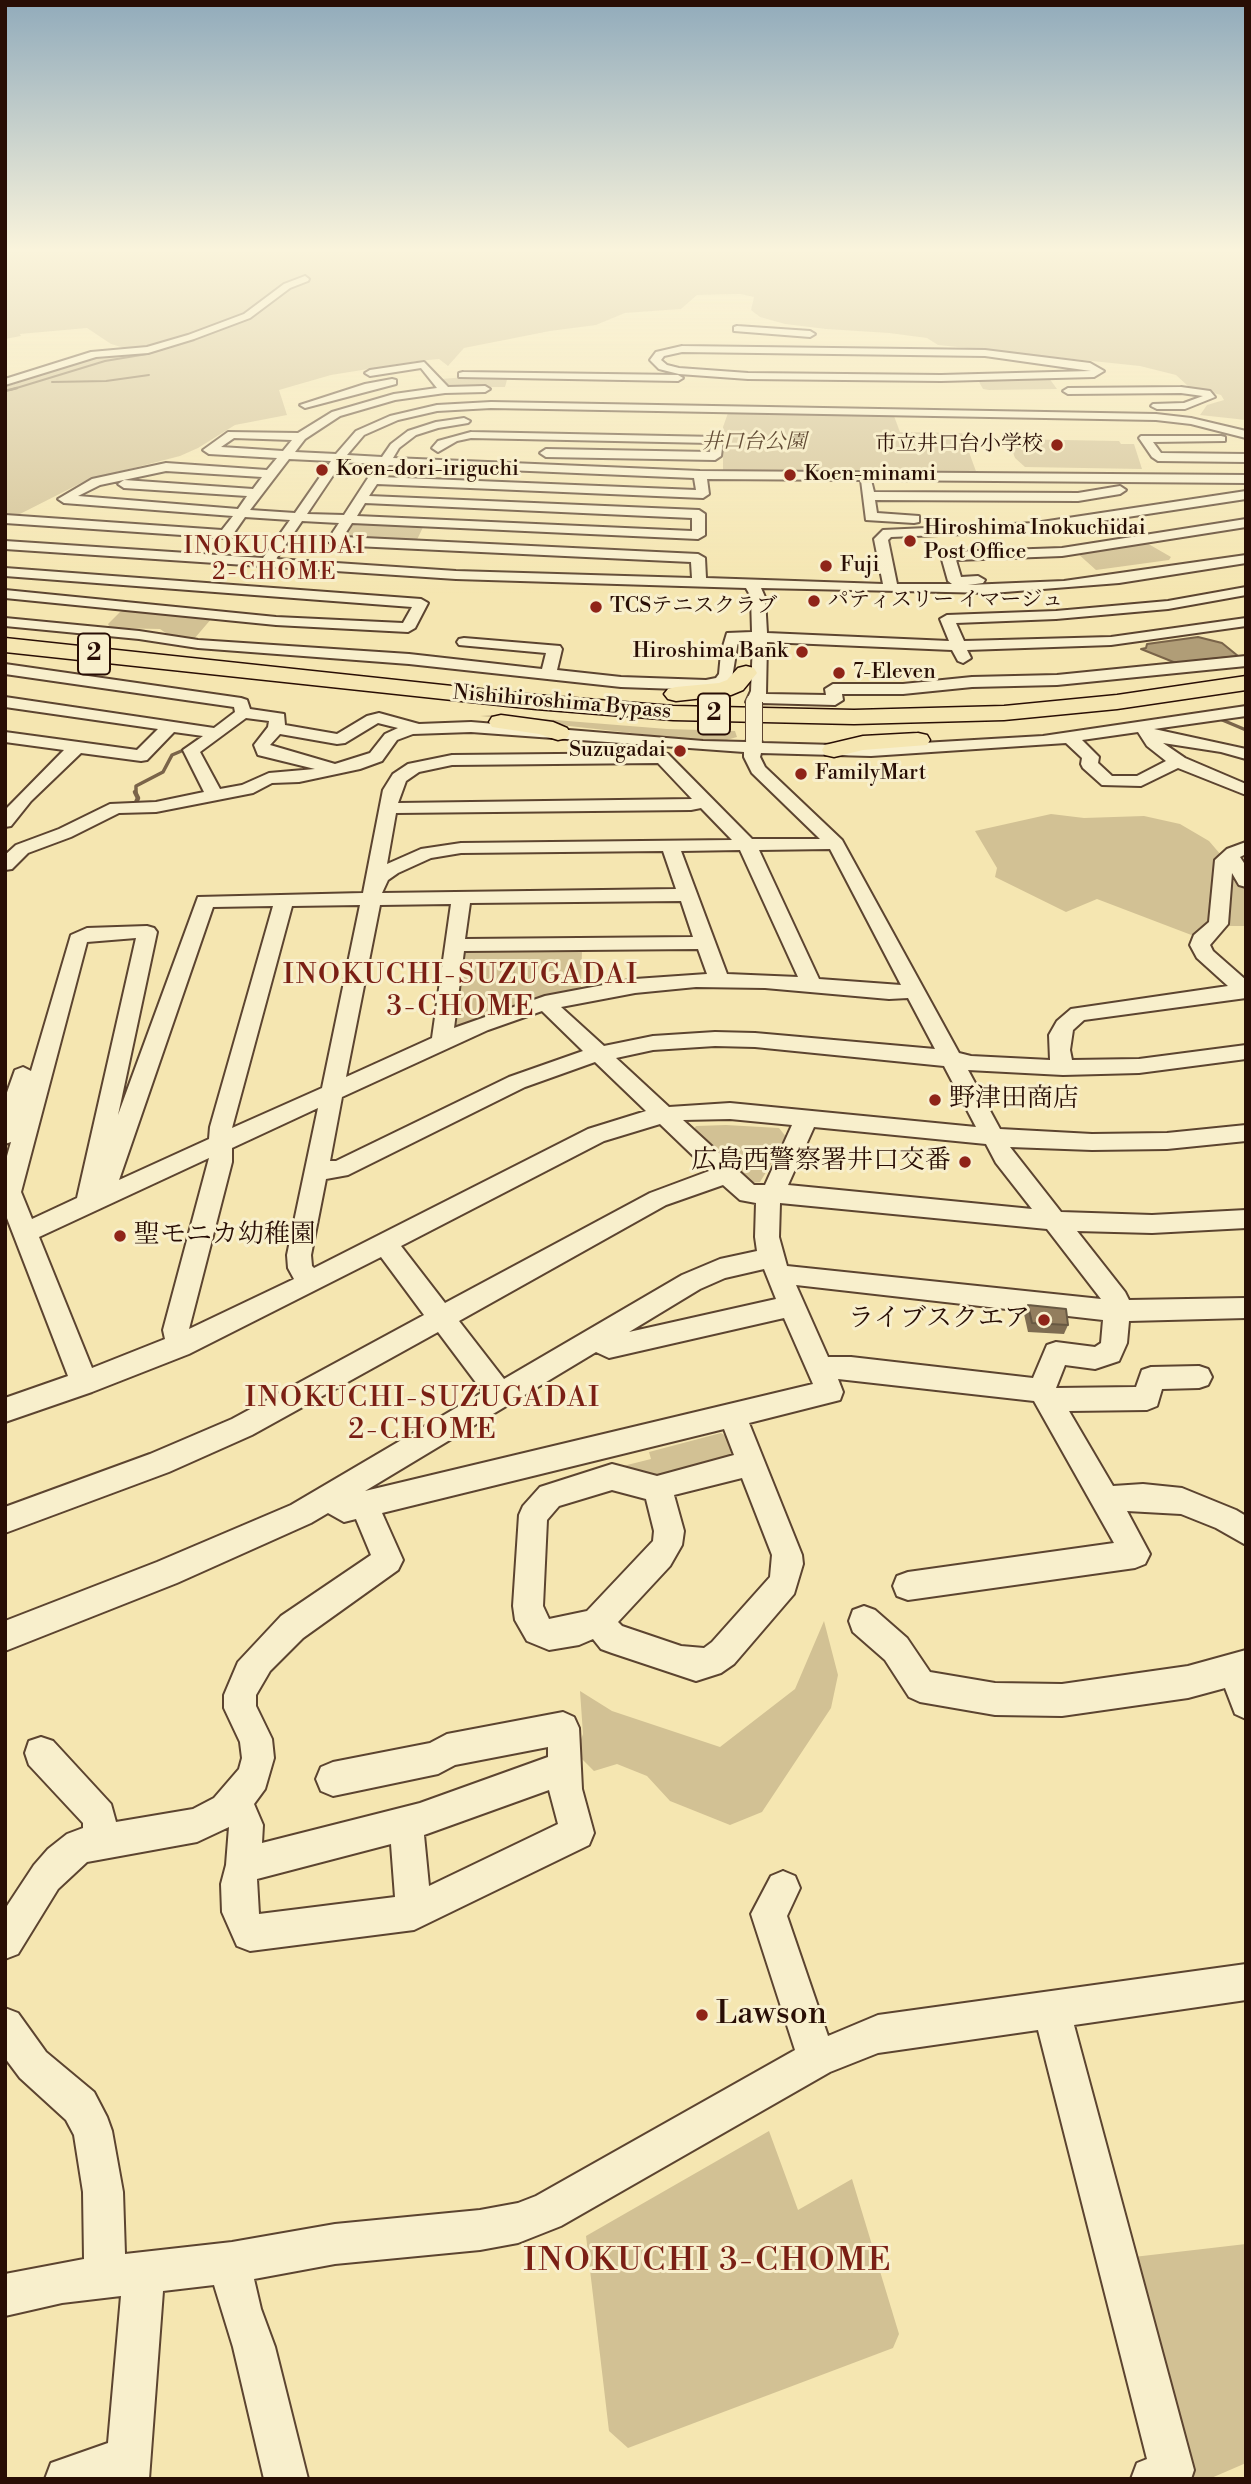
<!DOCTYPE html>
<html>
<head>
<meta charset="utf-8">
<style>
	body { margin:0 }
	#map { position:relative; width:1251px; height:2484px; overflow:hidden; background:#f5e6b1; font-family:"Libre Bodoni",serif }
	canvas { display:block }
	.frame { position:absolute; inset:0; border:7px solid #290e05; pointer-events:none }
</style>
</head>
<body>
<div id="map">
<canvas width="1251" height="2484"></canvas>
<div class="frame"></div>
</div>
<script>
const g = document.querySelector('canvas').getContext('2d');
g.lineJoin = 'round';
function fillPath(path, color) {
  g.fillStyle = color;
  g.fill(path, 'evenodd');
}
function poly(rows) {
  const path = new Path2D();
  for (const r of rows) {
    path.moveTo(r[0], r[1]);
    for (let i = 2; i < r.length; i += 2) path.lineTo(r[i], r[i + 1]);
  }
  return path;
}
function trace(path, color, width, dash) {
  g.strokeStyle = color;
  g.lineWidth = width;
  g.lineCap = dash ? 'butt' : 'round';
  g.setLineDash(dash || []);
  g.stroke(path);
}
function label(font, color, halo, rows, align = 'center') {
  g.font = font + ' "Libre Bodoni","Noto Serif JP",serif';
  g.lineWidth = 6;
  g.setLineDash([]);
  g.textBaseline = 'middle';
  g.strokeStyle = halo;
  g.fillStyle = color;
  for (const [text, x, y, turn = 0] of rows) {
    g.save();
    g.translate(x, y);
    g.rotate((+turn || 0) * Math.PI / 180);
    g.textAlign = isNaN(turn) ? turn : align;
    if (halo) g.strokeText(text, 0, 0);
    g.fillText(text, 0, 0);
    g.restore();
  }
}
fillPath(poly([
	[5,248,1246,248,1246,420,1200,415,1207,405,1224,400,1221,395,1189,387,1176,375,1140,366,938,345,927,338,889,333,826,329,785,324,760,317,751,310,754,297,740,294,697,295,681,309,625,313,596,325,550,331,464,348,448,366,439,359,418,361,331,375,279,390,287,415,235,425,198,448,180,456,87,480,18,515,5,515,5,387,103,355,134,351,111,344,87,328,20,334,21,336,5,339],
	[478,376,508,376,505,387,447,387,441,379],
	[1049,378,1057,389,989,390,983,389,978,380],
	[728,413,894,416,900,432,962,433,977,474,723,473,723,427],
	[1008,439,1119,441,1121,444,1134,444,1142,469,1025,467,1015,458],
	[357,522,424,525,416,542,346,539,342,536,351,523],
	[1145,542,1171,557,1169,560,1096,570,1076,552],
	[126,610,212,618,194,639,170,636,160,629,110,628,108,624,120,612],
	[493,715,667,729,735,731,737,737,723,741,685,739,480,716],
	[1051,814,1084,818,1144,816,1180,824,1209,841,1221,855,1212,921,1194,936,1097,899,1066,912,995,877,997,868,975,831],
	[1228,860,1246,886,1246,926,1222,926],
	[582,949,581,990,460,1028,451,1026,460,954,467,950],
	[726,1125,779,1128,787,1138,760,1182,750,1183,694,1129,696,1126],
	[721,1433,731,1439,735,1447,730,1459,658,1477,615,1468,651,1459,649,1452],
	[824,1621,838,1675,831,1708,762,1812,730,1825,670,1801,647,1776,617,1764,594,1771,581,1758,579,1745,583,1734,580,1691,612,1711,720,1747,795,1689],
	[769,2131,798,2210,852,2179,899,2334,893,2348,628,2448,609,2431,586,2236],
	[1246,2244,1246,2463,1209,2479,1189,2479,1125,2258]
]), '#d2c194');
const water = poly([
	[1198,637,1222,643,1238,656,1176,663,1141,649,1146,648,1147,644,1198,637]
]);
fillPath(water, '#b09d77');
trace(water, '#7a6449', 2);
trace(poly([
	[52,382,106,381,149,375],
	[10,390,105,361,147,354,191,340]
]), '#7a6449', 2);
trace(poly([
	[5,391,17,388]
]), '#7a6449', 2.5);
trace(poly([
	[1220,719,1246,730],
	[136,793,136,786,163,772,172,755,186,749]
]), '#7a6449', 3.5);
trace(poly([
	[135,792,138,798,135,805]
]), '#7a6449', 4.5);
const minor = poly([
	[305,276,309,279,308,281,290,288,250,318,194,339,148,353,96,357,5,385,5,379,91,352,147,347,188,335,244,314,284,284,305,276],
	[737,326,810,331,815,334,810,337,734,331,734,327,737,326],
	[682,346,985,350,1090,363,1104,371,1094,377,941,381,748,379,679,374,659,369,650,360,656,352,682,346],
	[682,352,985,356,1091,371,941,375,748,373,679,368,667,365,661,360,664,356,682,352],
	[424,362,448,387,485,386,490,389,485,392,445,393,395,400,340,416,305,439,295,452,336,454,356,431,390,416,437,405,491,402,1156,414,1191,418,1246,431,1246,438,1191,424,1156,420,491,408,437,411,398,420,364,435,347,455,382,457,391,444,408,431,436,422,464,418,470,421,468,423,438,428,416,435,399,448,393,458,700,471,1246,475,1246,483,871,480,874,492,1078,493,1120,486,1126,490,1120,494,1078,501,875,500,877,513,919,516,919,522,914,523,866,520,861,480,707,479,709,494,703,498,377,484,369,496,699,510,705,514,705,535,698,539,352,523,343,537,698,554,705,558,706,578,883,584,874,539,883,530,1035,523,1246,491,1246,499,1035,531,891,537,888,540,897,584,952,584,948,581,941,556,948,552,1062,548,1246,519,1246,527,1062,556,956,560,961,577,978,576,985,580,983,583,968,585,1064,581,1246,555,1246,563,1119,583,992,593,761,588,765,597,767,633,949,641,940,619,947,615,1056,611,1168,601,1246,587,1246,595,1168,609,1056,619,956,623,964,641,1111,637,1246,618,1246,626,1111,645,967,650,971,658,963,663,958,661,952,650,767,642,766,694,826,695,825,689,833,684,903,684,972,677,1057,675,1246,656,1246,666,1057,685,972,687,903,694,842,694,843,700,835,705,761,703,754,707,746,702,751,691,753,641,738,641,732,678,726,684,706,690,621,687,409,664,198,648,139,639,5,626,5,618,139,631,198,640,409,654,542,669,546,653,459,645,457,642,459,639,464,638,560,646,562,649,557,670,621,677,706,680,716,678,719,674,721,653,727,633,752,632,751,597,746,588,456,579,5,549,5,541,263,558,290,520,245,517,231,537,226,538,5,523,5,515,222,530,233,516,64,503,58,499,92,479,166,463,267,470,277,458,209,454,203,450,228,432,298,433,332,412,394,394,437,388,421,368,370,376,365,373,370,370,424,362],
	[234,438,292,440,283,451,221,447,234,438],
	[289,459,331,461,295,513,250,510,289,459],
	[342,462,377,464,344,515,307,514,342,462],
	[389,465,694,478,696,490,381,477,389,465],
	[166,471,262,477,253,489,124,480,118,484,124,488,247,496,238,509,78,496,100,485,166,471],
	[365,503,692,518,692,531,357,516,365,503],
	[302,521,339,523,327,541,334,545,691,562,692,578,456,571,276,559,302,521],
	[463,372,678,375,683,378,678,381,459,377,459,373,463,372],
	[392,379,396,380,396,384,305,408,300,405,365,384,392,379],
	[1181,387,1210,391,1215,397,1185,409,1157,409,1151,406,1153,404,1184,403,1203,396,1181,393,1068,394,1063,391,1068,388,1181,387],
	[471,432,717,437,723,440,721,456,715,460,546,457,540,453,546,449,710,452,711,443,471,438,457,441,438,452,432,448,438,441,471,432],
	[1141,436,1221,436,1225,437,1225,441,1153,442,1161,453,1246,454,1246,462,1158,461,1152,457,1139,438,1141,436],
	[5,568,421,599,428,603,415,628,408,632,276,625,5,598,5,590,276,617,403,623,412,607,5,576,5,568],
	[5,664,241,698,247,700,250,709,284,714,285,725,337,734,367,716,379,713,419,724,471,722,703,741,746,742,748,737,754,735,760,737,762,743,871,746,1043,736,1246,706,1246,716,1154,729,1246,749,1246,759,1221,752,1163,743,1185,758,1246,784,1246,795,1178,768,1141,786,1102,785,1083,768,1081,764,1082,758,1066,743,871,756,761,753,760,757,765,767,842,840,959,1053,971,1056,1050,1060,1049,1035,1057,1021,1071,1009,1228,986,1197,958,1190,945,1194,935,1209,922,1215,860,1227,849,1246,842,1246,854,1240,857,1246,866,1246,887,1239,885,1232,873,1228,924,1210,945,1213,951,1246,980,1246,998,1084,1020,1073,1030,1070,1050,1072,1060,1139,1059,1246,1045,1246,1059,1139,1073,1063,1075,968,1070,1000,1129,1092,1134,1167,1133,1246,1125,1246,1141,1167,1149,1092,1150,1010,1147,1061,1212,1152,1215,1246,1210,1246,1228,1152,1233,1077,1231,1125,1292,1129,1300,1246,1298,1246,1318,1129,1321,1127,1343,1119,1361,1095,1369,1065,1365,1056,1388,1136,1387,1142,1370,1151,1367,1199,1366,1208,1369,1212,1377,1208,1385,1199,1388,1162,1389,1157,1406,1147,1410,1069,1411,1113,1486,1143,1484,1182,1488,1236,1510,1246,1516,1246,1545,1216,1528,1181,1514,1127,1511,1150,1554,1145,1564,1135,1568,908,1600,897,1596,893,1586,897,1576,908,1572,1114,1543,1034,1401,838,1379,843,1392,840,1400,749,1423,802,1555,803,1564,794,1594,734,1664,721,1673,696,1681,612,1653,601,1649,593,1639,579,1645,549,1650,527,1641,515,1620,513,1606,519,1515,523,1506,540,1487,612,1464,657,1476,734,1455,724,1429,382,1513,403,1560,398,1570,303,1638,270,1671,256,1695,256,1706,272,1739,274,1758,265,1789,254,1804,263,1825,262,1843,420,1803,548,1757,548,1747,455,1765,438,1774,333,1796,321,1791,316,1779,321,1767,333,1762,430,1743,447,1734,563,1712,574,1717,579,1728,582,1789,594,1833,589,1845,414,1930,250,1951,237,1946,222,1912,221,1884,226,1865,229,1827,197,1842,87,1862,58,1889,18,1954,5,1959,5,1909,34,1865,48,1849,67,1834,83,1828,83,1823,29,1765,25,1753,29,1741,41,1737,53,1741,111,1804,116,1822,193,1809,214,1798,239,1769,242,1758,240,1742,224,1708,224,1695,238,1662,281,1616,371,1555,356,1519,344,1522,328,1513,311,1523,177,1583,5,1651,5,1621,157,1562,291,1505,483,1392,438,1332,252,1435,169,1472,5,1533,5,1507,150,1454,232,1419,424,1315,381,1257,189,1354,92,1392,5,1422,5,1398,68,1376,5,1213,5,1163,11,1142,5,1144,5,1098,15,1070,23,1067,31,1071,71,935,87,928,147,926,154,928,157,932,118,1115,198,897,363,893,383,790,393,774,408,764,452,755,662,753,668,754,752,839,820,839,752,773,744,757,744,752,471,732,413,734,397,740,382,761,360,769,299,782,272,783,253,793,156,812,119,813,71,837,28,853,12,869,5,870,5,855,16,845,59,829,110,804,156,802,204,792,183,750,203,736,174,732,147,760,141,761,81,753,31,801,11,826,5,827,5,810,64,750,5,742,5,732,137,750,158,729,5,707,5,697,214,728,235,712,234,707,5,674,5,664],
	[246,718,269,721,268,727,254,745,258,755,315,769,269,773,242,785,220,789,200,752,246,718],
	[378,723,398,728,385,734,370,753,335,764,270,745,280,734,337,744,345,743,378,723],
	[1138,732,1147,746,1166,761,1137,776,1112,776,1098,763,1099,757,1082,740,1138,732],
	[658,763,692,799,398,803,406,781,419,772,452,765,658,763],
	[701,808,732,840,461,843,421,849,387,864,396,813,691,810,701,808],
	[830,849,901,985,819,979,759,850,830,849],
	[740,850,798,977,727,974,681,851,740,850],
	[663,851,676,889,382,893,388,880,398,873,431,858,461,853,663,851],
	[681,901,693,937,465,939,470,903,681,901],
	[451,904,432,1038,346,1077,380,905,451,904],
	[360,905,322,1088,232,1128,292,906,360,905],
	[273,906,210,1127,209,1139,119,1180,213,907,273,906],
	[136,938,77,1198,32,1219,21,1192,87,942,136,938],
	[698,949,707,974,635,979,545,996,454,1028,464,951,698,949],
	[696,987,765,988,889,999,908,998,935,1049,755,1033,715,1032,653,1036,604,1046,561,1007,635,993,696,987],
	[542,1011,583,1051,509,1077,336,1161,330,1161,342,1097,488,1030,542,1011],
	[715,1046,755,1047,944,1066,976,1127,730,1103,669,1107,616,1058,653,1050,715,1046],
	[595,1062,646,1111,588,1129,314,1268,312,1266,311,1255,326,1179,348,1175,525,1087,595,1062],
	[318,1108,287,1255,288,1268,294,1279,189,1329,232,1162,232,1148,318,1108],
	[730,1119,792,1125,765,1185,754,1185,683,1120,730,1119],
	[660,1124,709,1171,650,1193,445,1303,401,1246,604,1141,660,1124],
	[814,1127,986,1144,996,1163,1032,1209,788,1185,814,1127],
	[209,1158,163,1330,165,1339,92,1368,39,1237,209,1158],
	[723,1185,740,1200,756,1203,755,1237,757,1251,720,1259,682,1275,504,1379,459,1321,666,1205,723,1185],
	[780,1203,1047,1229,1101,1299,787,1266,779,1237,780,1203],
	[764,1269,776,1299,629,1332,700,1289,725,1278,764,1269],
	[796,1285,1103,1320,1101,1343,1095,1347,1056,1342,1047,1345,1033,1378,851,1357,828,1357,796,1285],
	[784,1318,813,1384,365,1491,596,1352,609,1358,784,1318],
	[742,1478,772,1555,770,1577,712,1642,704,1648,681,1646,622,1626,618,1622,670,1566,682,1545,684,1531,674,1495,742,1478],
	[612,1490,646,1499,654,1531,653,1541,587,1611,549,1619,543,1606,547,1520,559,1506,612,1490],
	[549,1790,558,1824,429,1886,424,1835,549,1790],
	[391,1844,395,1897,259,1914,257,1879,391,1844],
	[864,1606,875,1610,907,1638,930,1672,995,1683,1062,1684,1188,1666,1246,1650,1246,1719,1235,1714,1225,1688,1188,1698,1062,1716,995,1715,920,1702,909,1697,885,1660,853,1632,849,1621,853,1610,864,1606],
	[783,1871,795,1876,800,1888,787,1916,828,2036,878,2015,1246,1964,1246,2000,1074,2025,1194,2470,1191,2479,1131,2479,1137,2463,1147,2459,1038,2030,878,2053,830,2072,561,2226,518,2243,480,2250,335,2264,254,2279,261,2309,275,2347,308,2479,264,2479,233,2347,214,2285,163,2291,149,2479,45,2479,51,2463,108,2443,121,2296,62,2303,5,2316,5,2274,84,2259,83,2192,74,2135,66,2120,20,2078,5,2058,5,2008,18,2013,46,2052,94,2092,107,2117,112,2131,123,2192,125,2254,232,2242,335,2224,480,2210,518,2203,536,2196,795,2050,751,1914,771,1876,783,1871]
]);
const highway = poly([
	[5,638,536,695,673,706,854,710,1004,706,1117,695,1246,676,1246,690,1117,709,1004,720,854,724,673,720,536,709,5,652,5,638],
	[746,666,754,668,757,673,743,690,731,695,676,701,668,699,664,694,668,689,676,687,719,683,727,680,738,668,746,666],
	[501,715,553,722,567,728,570,733,567,738,558,740,539,734,492,727,489,722,492,717,501,715],
	[918,733,927,735,930,740,927,745,863,750,834,757,825,755,822,750,825,745,863,736,918,733]
]);
trace(minor, '#5c4430', 4);
trace(highway, '#290e05', 3);
fillPath(minor, '#f8efcc');
fillPath(highway, '#f5e6b1');
const minorBridge = poly([
	[754,702,754,740]
]);
trace(minorBridge, '#5c4430', 18, []);
trace(minorBridge, '#f8efcc', 16);
fillPath(poly([
	[1028,1305,1068,1325,1064,1334,1028,1332,1024,1314]
]), '#7e6c51');
const building = poly([
	[1028,1305,1066,1309,1068,1325,1032,1323,1028,1305]
]);
fillPath(building, '#937e5e');
trace(building, '#675842', 2);
const sky = g.createLinearGradient(0, 0, 0, 596);
sky.addColorStop(0, '#91abbb');
sky.addColorStop(0.42, '#faf4dc');
sky.addColorStop(1, '#faf4dc00');
g.fillStyle = sky;
g.fillRect(0, 0, 1251, 596);
for (const [x, y, r, color] of [
	[1057,445,7,"#8f2418"],
	[322,470,7,"#8f2418"],
	[790,475,7,"#8f2418"],
	[910,541,7,"#8f2418"],
	[826,566,7,"#8f2418"],
	[814,601,7,"#8f2418"],
	[596,607,7,"#8f2418"],
	[802,652,7,"#8f2418"],
	[839,673,7,"#8f2418"],
	[680,751,7,"#8f2418"],
	[801,774,7,"#8f2418"],
	[935,1100,7,"#8f2418"],
	[965,1162,7,"#8f2418"],
	[120,1236,7,"#8f2418"],
	[1044,1320,7,"#8f2418"],
	[702,2015,7,"#8f2418"]
]) {
  const dot = new Path2D();
  dot.arc(x, y, r, 0, 2 * Math.PI);
  g.fillStyle = color;
  g.fill(dot);
  trace(dot, '#f8efcc', 2.5);
}
label('italic 21px', '#644d37', '#f8efcc', [
	["井口台公園",754,443]
]);
label('21px', '#290e05', '#f8efcc', [
	["市立井口台小学校",1043,445,"right"],
	["Koen-dori-iriguchi",336,470],
	["Koen-minami",804,475],
	["Hiroshima Inokuchidai",924,529],
	["Post Office",924,553],
	["Fuji",840,566],
	["パティスリー イマージュ",828,601],
	["TCSテニスクラブ",610,607],
	["Hiroshima Bank",788,652,"right"],
	["7-Eleven",853,673],
	["Suzugadai",666,751,"right"],
	["FamilyMart",815,774]
], 'left');
label('21px', '#290e05', '#f8efcc', [
	["Nishihiroshima Bypass",562,703,5]
]);
g.letterSpacing = '2px';
label('23px', '#7a1f14', '#f8efcc', [
	["INOKUCHIDAI",275,547],
	["2-CHOME",275,573]
]);
g.letterSpacing = '0px';
for (const [x, y, w] of [
	[94,654,32],
	[714,714,32]
]) {
  const box = new Path2D();
  box.roundRect(x - w / 2, y - 20.5, w, 41, 5);
  g.fillStyle = '#f8efcc';
  g.fill(box);
  trace(box, '#290e05', 2);
}
label('bold 24px', '#290e05', null, [
	["2",94,654],
	["2",714,714]
]);
label('26px', '#290e05', '#f8efcc', [
	["野津田商店",949,1100],
	["広島西警察署井口交番",951,1162,"right"],
	["聖モニカ幼稚園",134,1236],
	["ライブスクエア",1030,1320,"right"]
], 'left');
g.letterSpacing = '2px';
label('28px', '#7a1f14', '#f8efcc', [
	["INOKUCHI-SUZUGADAI",461,976],
	["3-CHOME",461,1008],
	["INOKUCHI-SUZUGADAI",423,1399],
	["2-CHOME",423,1431]
]);
g.letterSpacing = '0px';
label('32px', '#290e05', '#f8efcc', [
	["Lawson",716,2015]
], 'left');
g.letterSpacing = '2px';
label('33px', '#7a1f14', '#f8efcc', [
	["INOKUCHI 3-CHOME",708,2262]
]);
g.letterSpacing = '0px';
</script>
</body>
</html>
